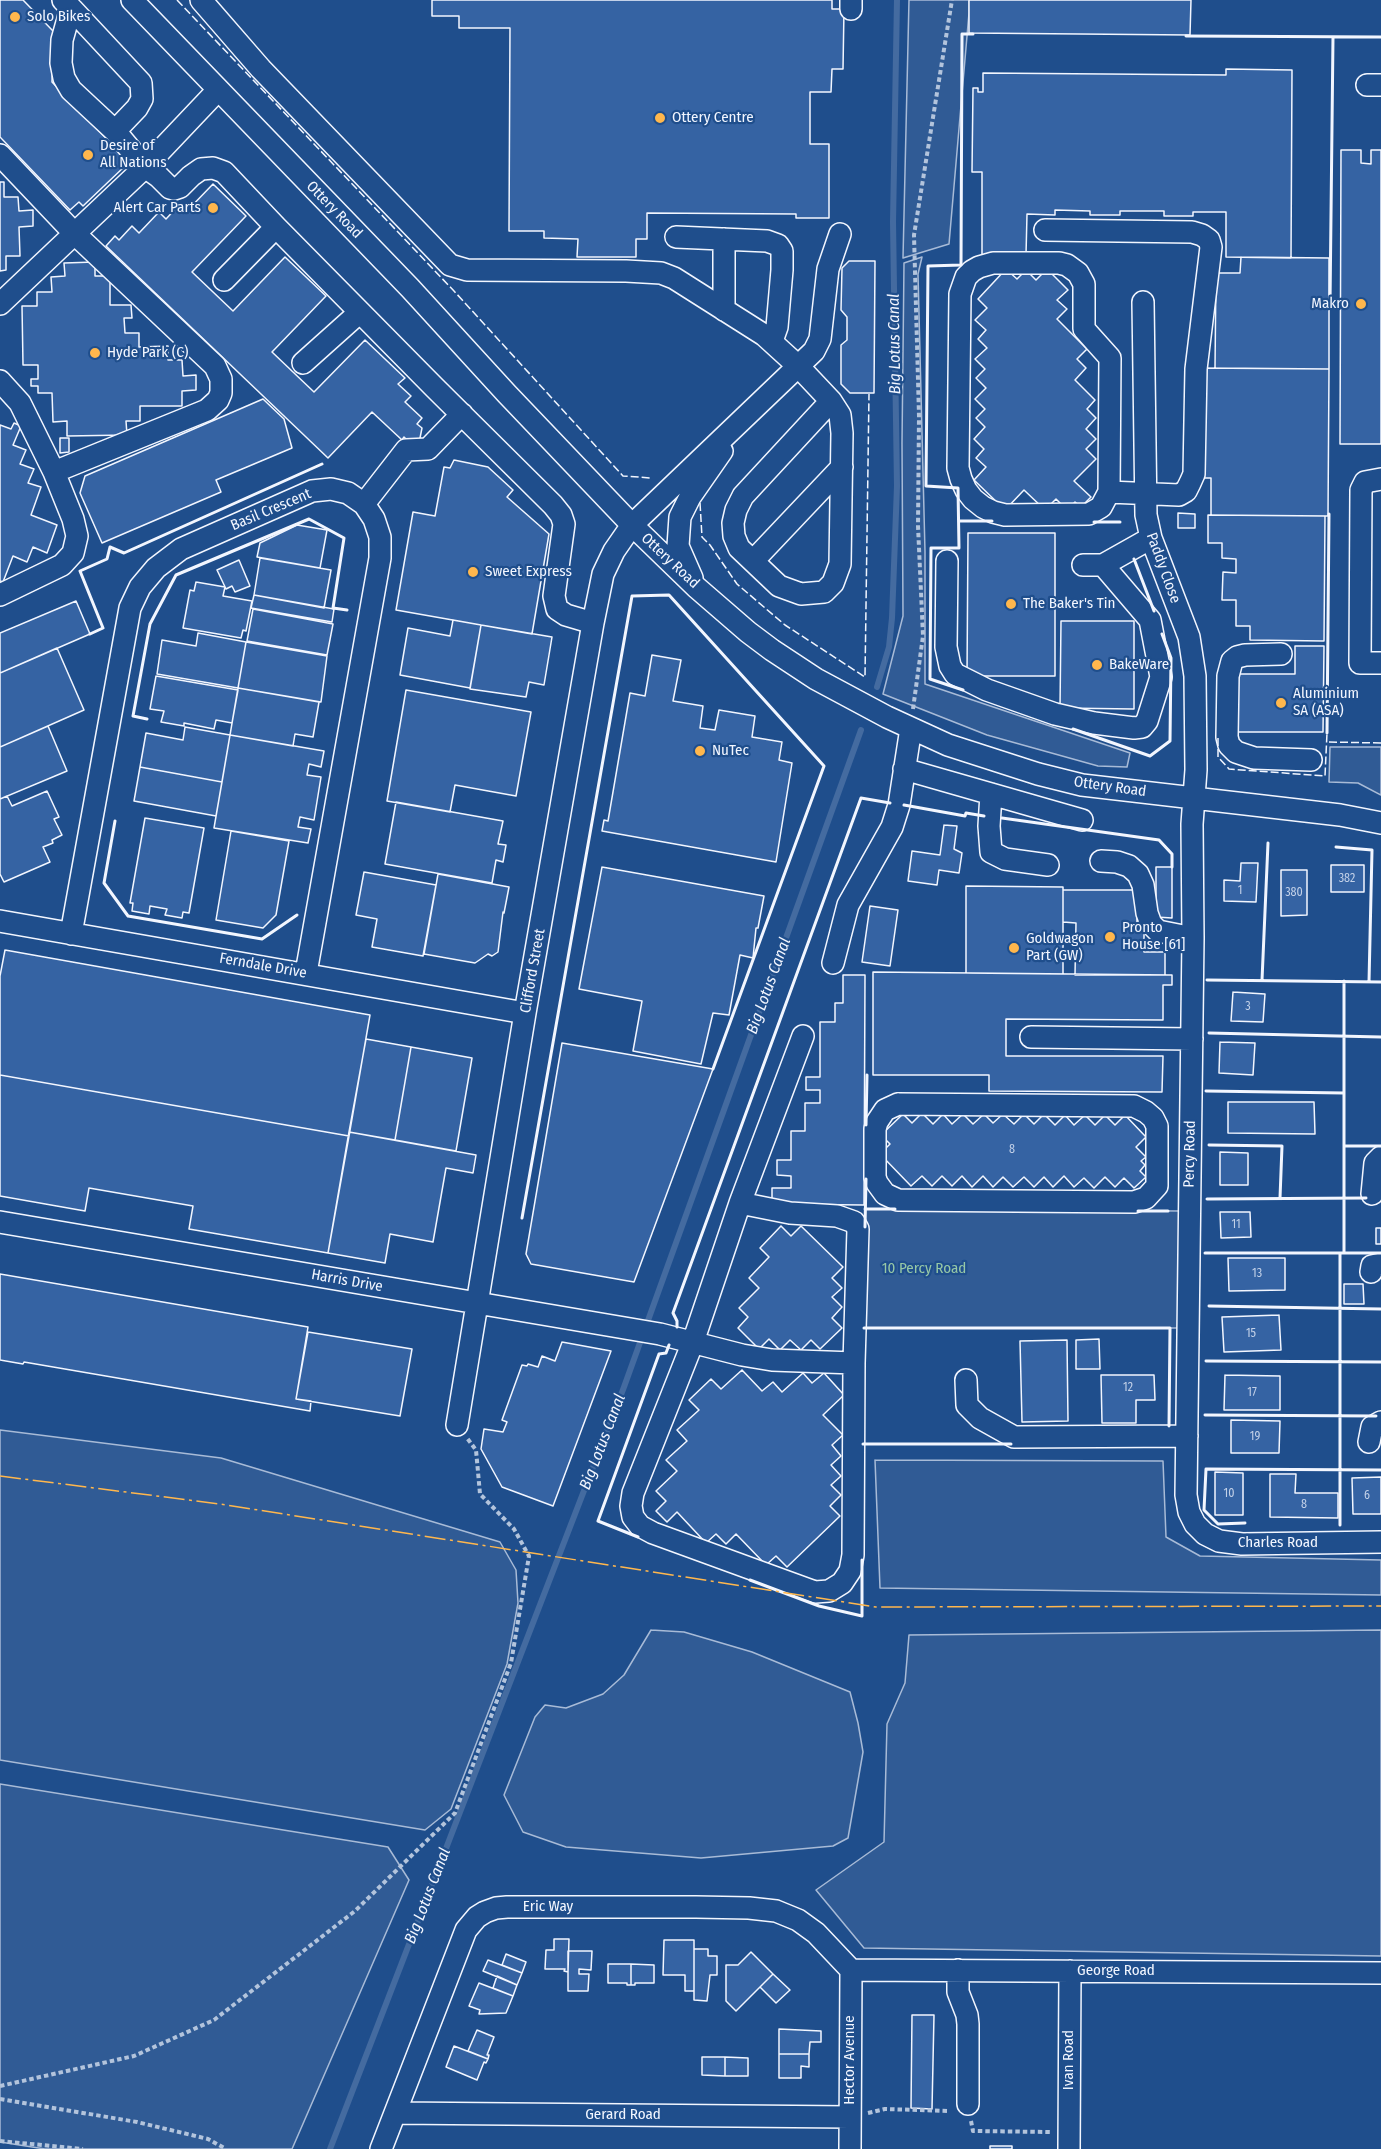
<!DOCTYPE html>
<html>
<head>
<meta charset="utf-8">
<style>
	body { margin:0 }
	canvas { display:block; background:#1f4e8c }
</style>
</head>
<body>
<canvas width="1381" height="2149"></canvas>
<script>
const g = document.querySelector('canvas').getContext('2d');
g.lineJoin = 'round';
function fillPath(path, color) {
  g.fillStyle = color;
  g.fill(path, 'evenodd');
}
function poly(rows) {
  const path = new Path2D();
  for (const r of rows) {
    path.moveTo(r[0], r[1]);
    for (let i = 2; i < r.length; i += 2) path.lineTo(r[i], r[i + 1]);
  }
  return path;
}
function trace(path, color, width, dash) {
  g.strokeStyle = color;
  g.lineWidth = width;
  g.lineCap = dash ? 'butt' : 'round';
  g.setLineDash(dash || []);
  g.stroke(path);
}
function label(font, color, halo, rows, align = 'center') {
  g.font = font + ' "Fira Sans Condensed",sans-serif';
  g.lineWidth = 4.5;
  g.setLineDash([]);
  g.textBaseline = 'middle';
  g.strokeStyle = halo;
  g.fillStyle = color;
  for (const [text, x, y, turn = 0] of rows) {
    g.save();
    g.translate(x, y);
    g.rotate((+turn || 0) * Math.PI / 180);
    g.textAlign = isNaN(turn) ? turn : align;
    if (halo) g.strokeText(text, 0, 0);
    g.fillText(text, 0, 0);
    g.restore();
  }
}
const green = poly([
	[909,0,969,0,969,13,949,244,903,258,909,0],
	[922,257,918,274,925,552,925,684,1130,753,1127,767,1098,766,987,735,883,694,903,616,902,443,904,263,922,257],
	[1330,747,1381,747,1381,795,1358,783,1329,782,1330,747],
	[865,1209,1180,1211,1179,1328,864,1328,865,1209],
	[0,1430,221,1458,500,1542,516,1570,518,1603,507,1664,451,1809,425,1830,0,1760,0,1430],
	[875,1460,1163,1461,1166,1537,1200,1556,1381,1560,1381,1595,880,1588,875,1460],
	[651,1630,684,1632,752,1652,850,1692,858,1723,863,1752,848,1838,833,1846,701,1858,566,1847,523,1832,504,1795,535,1717,545,1705,566,1708,603,1694,624,1675,651,1630],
	[1381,1630,1381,1956,864,1948,816,1890,884,1842,887,1724,905,1683,909,1635,1381,1630],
	[0,1784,388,1847,409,1880,292,2149,45,2149,0,2142,0,1784]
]);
fillPath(green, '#305b95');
trace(green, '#a8bbd7', 1.5);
trace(poly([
	[877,687,889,647,892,618,897,486,893,222,897,0],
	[330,2149,624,1387,861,730]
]), '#446ba0', 6);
const building = poly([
	[0,0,23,0,53,31,52,82,125,158,125,166,83,206,79,202,70,210,0,137,0,0],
	[432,0,832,0,832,9,844,9,843,69,832,69,831,92,810,92,810,144,829,144,829,218,796,218,796,214,647,213,647,239,636,239,636,257,577,257,578,239,544,238,544,231,509,231,510,28,459,28,459,16,432,16,432,0],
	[969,0,1191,0,1190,35,969,33,969,0],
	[1226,69,1292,70,1291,258,1226,257,1226,212,1193,212,1193,216,1164,216,1164,211,1120,211,1120,215,1090,215,1090,211,1055,210,1055,215,1027,214,1026,255,982,255,982,172,972,172,973,88,978,88,978,92,983,92,983,73,1226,75,1226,69],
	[1341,150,1361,150,1361,163,1371,164,1371,150,1381,150,1381,444,1340,444,1341,150],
	[0,182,4,182,4,197,18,197,19,211,33,210,33,226,19,227,20,256,6,256,6,270,0,271,0,182],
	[213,184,246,216,192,272,233,311,285,257,326,296,272,352,314,392,365,340,405,378,398,384,411,396,405,402,422,418,417,424,422,428,419,443,408,441,404,437,402,440,372,412,328,458,106,246,115,236,119,240,132,226,139,233,159,212,166,219,179,205,186,212,213,184],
	[1241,257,1329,258,1329,369,1215,368,1216,273,1240,273,1241,257],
	[849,261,875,261,874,393,850,393,841,384,841,345,847,340,847,317,841,310,842,268,849,261],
	[95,262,95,276,110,276,110,305,131,305,132,318,124,318,125,333,139,333,139,347,168,346,168,360,182,360,183,376,196,375,196,390,182,391,182,406,140,406,140,421,126,421,127,435,67,436,67,421,53,422,52,393,38,393,38,386,31,386,31,379,38,379,38,365,23,365,22,306,37,306,37,292,52,292,51,277,65,276,64,263,95,262],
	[1006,269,1017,279,1026,270,1036,280,1047,269,1068,290,1057,300,1067,309,1057,319,1087,349,1077,359,1086,368,1075,380,1095,400,1087,409,1096,418,1086,429,1096,439,1086,449,1096,459,1074,481,1091,497,1081,507,1075,502,1067,510,1056,499,1045,510,1024,490,1005,510,974,480,986,467,976,458,984,449,974,439,985,427,976,418,985,409,975,399,986,388,976,378,985,369,975,359,987,348,978,339,986,330,975,320,987,308,978,299,1006,269],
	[1197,368,1329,369,1328,516,1211,515,1211,478,1197,478,1197,368],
	[263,399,284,419,292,448,216,480,221,492,102,543,80,493,85,476,263,399],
	[14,423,21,426,13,445,26,450,20,464,34,469,28,483,41,487,31,515,57,525,47,553,33,547,27,562,13,556,3,582,0,581,0,425,11,429,14,423],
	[60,438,69,438,69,452,60,453,60,438],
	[454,460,488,467,513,490,507,497,549,534,532,634,396,610,413,512,435,516,444,467,450,468,454,460],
	[1178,513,1195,514,1195,528,1178,528,1178,513],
	[1208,515,1325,516,1324,641,1250,640,1250,626,1236,626,1236,600,1222,600,1223,572,1236,573,1236,559,1222,558,1222,543,1208,543,1208,515],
	[297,525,327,530,320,568,257,557,260,543,297,525],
	[968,533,1055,533,1055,676,967,676,968,533],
	[260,558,331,570,324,608,254,595,260,558],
	[239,560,250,586,235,592,232,586,226,589,217,570,239,560],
	[196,582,225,587,223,596,252,601,246,631,243,630,241,638,183,628,190,590,194,591,196,582],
	[254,595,334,609,332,622,251,608,254,595],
	[76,601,90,634,0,673,0,633,76,601],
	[253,609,333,624,327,655,247,641,253,609],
	[453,620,481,625,470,688,400,675,408,628,450,636,453,620],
	[1061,621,1134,621,1134,709,1060,708,1061,621],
	[481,625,552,637,544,685,529,682,526,697,470,689,481,625],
	[198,633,246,642,238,688,157,674,162,640,196,646,198,633],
	[246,642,327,656,321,702,238,688,246,642],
	[1295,646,1324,646,1323,732,1237,732,1238,674,1295,674,1295,646],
	[57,648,84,710,0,747,0,673,57,648],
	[652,655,681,660,673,701,703,706,700,728,715,730,719,710,755,716,752,737,782,742,779,760,792,763,776,862,602,831,604,820,608,821,630,693,645,696,652,655],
	[156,676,238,690,232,723,216,720,214,729,184,723,184,726,161,722,164,711,150,709,156,676],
	[238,688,319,702,313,737,295,734,293,746,230,735,238,688],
	[406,690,531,712,516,796,455,785,450,812,387,801,406,690],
	[48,726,67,771,0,799,0,747,48,726],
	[185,727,230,735,222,782,140,767,146,733,183,740,185,727],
	[230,735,324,751,321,767,309,764,307,775,321,777,314,820,300,817,298,827,311,829,308,843,214,828,230,735],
	[140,767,222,782,216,816,134,801,140,767],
	[47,791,59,817,54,819,62,835,52,840,53,843,43,847,50,862,4,882,0,874,0,799,7,796,12,806,47,791],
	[396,802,503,821,498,844,506,845,503,862,496,860,492,883,385,864,396,802],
	[145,818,204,828,189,913,183,912,182,918,165,915,167,909,150,906,149,914,132,911,133,903,130,903,145,818],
	[944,825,957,826,954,849,962,853,959,873,939,870,937,885,908,881,912,851,940,855,944,825],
	[231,831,289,841,276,915,263,928,216,920,231,831],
	[1241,863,1258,863,1256,902,1224,901,1224,880,1240,881,1241,863],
	[1331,865,1364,865,1364,892,1331,892,1331,865],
	[602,867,764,896,758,928,756,928,753,958,740,955,729,1015,713,1013,701,1064,633,1051,642,1001,579,989,602,867],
	[1156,867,1172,867,1172,918,1156,917,1156,867],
	[1281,870,1307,870,1307,915,1281,916,1281,870],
	[364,872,436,885,423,956,372,947,377,919,356,915,364,872],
	[438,874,509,887,504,913,503,912,498,952,492,956,488,954,475,963,424,954,438,874],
	[966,886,1063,887,1063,974,966,973,966,886],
	[1063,890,1137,890,1137,922,1144,922,1144,952,1165,952,1165,975,1075,975,1076,923,1063,922,1063,890],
	[870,906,898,910,890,966,862,962,870,906],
	[5,950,370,1015,349,1136,0,1075,0,976,5,950],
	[873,972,1172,975,1172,985,1163,985,1163,1020,1006,1019,1006,1056,1163,1056,1162,1092,989,1091,989,1075,873,1075,873,972],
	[843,975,865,975,864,1205,772,1204,772,1188,791,1188,791,1176,777,1175,777,1160,791,1160,791,1131,805,1131,805,1103,820,1103,820,1090,806,1090,806,1077,820,1077,820,1022,835,1022,835,1003,843,1003,843,975],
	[1233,992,1265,994,1263,1022,1231,1021,1233,992],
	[366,1039,411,1047,395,1140,349,1132,366,1039],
	[1220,1042,1255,1043,1253,1075,1219,1073,1220,1042],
	[562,1043,713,1069,634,1282,531,1264,526,1254,562,1043],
	[411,1047,472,1058,456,1151,395,1140,411,1047],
	[0,1075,349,1136,328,1253,189,1229,193,1206,89,1188,85,1211,0,1196,0,1075],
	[1228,1102,1314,1102,1315,1134,1228,1133,1228,1102],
	[922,1113,933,1124,943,1114,952,1124,963,1114,973,1124,984,1114,993,1123,1003,1114,1014,1124,1024,1114,1034,1124,1044,1114,1055,1125,1065,1115,1074,1125,1085,1115,1095,1125,1105,1115,1115,1125,1125,1115,1146,1137,1136,1147,1146,1157,1141,1161,1145,1165,1140,1171,1146,1177,1134,1188,1124,1178,1115,1187,1105,1177,1094,1188,1084,1178,1074,1187,1064,1176,1053,1187,1044,1177,1034,1187,1024,1177,1013,1187,1003,1177,993,1187,983,1176,972,1187,962,1176,952,1186,942,1176,932,1186,922,1176,911,1186,880,1154,890,1144,881,1135,903,1114,912,1123,922,1113],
	[349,1132,476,1155,473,1173,446,1168,433,1242,390,1234,385,1263,328,1253,349,1132],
	[1220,1152,1248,1153,1248,1185,1220,1185,1220,1152],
	[1220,1212,1250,1212,1251,1237,1221,1238,1220,1212],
	[781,1226,791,1236,801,1226,843,1267,832,1278,842,1288,832,1297,842,1307,832,1318,842,1328,820,1349,811,1340,801,1350,790,1340,780,1350,769,1339,759,1349,738,1328,748,1317,739,1308,759,1288,749,1278,769,1257,760,1248,781,1226],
	[1376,1228,1381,1228,1381,1244,1376,1244,1376,1228],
	[1228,1258,1285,1258,1285,1290,1229,1291,1228,1258],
	[0,1274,308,1327,296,1399,311,1401,310,1411,24,1362,23,1364,0,1360,0,1274],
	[1344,1284,1363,1284,1364,1304,1344,1304,1344,1284],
	[1279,1315,1281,1350,1224,1352,1222,1317,1279,1315],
	[308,1332,412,1349,400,1416,296,1399,308,1332],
	[1099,1339,1100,1369,1076,1369,1076,1340,1099,1339],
	[1067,1340,1068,1421,1022,1422,1020,1341,1067,1340],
	[562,1342,611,1351,553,1506,502,1487,481,1449,484,1429,503,1432,507,1422,502,1420,522,1365,527,1366,528,1364,538,1367,542,1356,555,1361,562,1342],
	[742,1370,762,1391,773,1382,782,1392,803,1373,812,1383,824,1373,844,1395,823,1415,843,1435,832,1445,841,1456,831,1465,841,1476,831,1485,841,1495,830,1506,840,1516,787,1567,776,1556,766,1565,736,1534,726,1544,716,1534,706,1543,677,1512,667,1522,656,1511,666,1501,656,1491,677,1471,666,1460,687,1441,677,1430,699,1410,689,1400,711,1379,721,1389,742,1370],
	[1101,1375,1154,1375,1155,1400,1136,1400,1136,1423,1102,1423,1101,1375],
	[1225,1375,1280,1376,1280,1410,1224,1410,1225,1375],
	[1231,1420,1280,1421,1279,1453,1231,1453,1231,1420],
	[1215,1472,1243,1473,1243,1515,1215,1515,1215,1472],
	[1270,1474,1296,1474,1295,1493,1338,1493,1338,1518,1270,1517,1270,1474],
	[1381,1477,1381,1514,1353,1514,1352,1478,1381,1477],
	[554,1939,569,1939,568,1972,564,1971,565,1969,545,1969,546,1950,554,1950,554,1939],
	[664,1940,694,1940,694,1991,685,1991,685,1975,663,1975,664,1940],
	[694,1949,708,1949,708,1956,717,1956,717,1975,710,1975,707,2001,694,2000,694,1949],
	[568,1951,592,1951,591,1970,579,1969,579,1974,589,1974,588,1991,568,1991,568,1951],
	[751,1952,773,1974,736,2011,726,2001,726,1965,738,1965,751,1952],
	[506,1954,526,1962,522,1973,502,1965,506,1954],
	[488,1960,522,1973,517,1985,483,1971,488,1960],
	[608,1964,631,1964,631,1985,627,1985,627,1983,608,1983,608,1964],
	[631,1964,654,1965,654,1983,635,1983,635,1985,631,1985,631,1964],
	[773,1974,790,1990,776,2003,760,1987,773,1974],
	[497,1976,517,1985,513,1996,493,1988,497,1976],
	[479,1983,513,1996,506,2013,479,2014,480,2010,469,2006,479,1983],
	[912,2015,934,2015,932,2109,911,2108,912,2015],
	[779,2029,821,2031,821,2042,810,2042,809,2054,779,2054,779,2029],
	[477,2030,494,2037,487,2055,489,2055,488,2059,468,2051,477,2030],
	[454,2046,488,2059,486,2063,484,2062,477,2080,446,2067,454,2046],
	[779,2054,809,2054,809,2067,801,2066,801,2078,779,2078,779,2054],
	[702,2057,725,2057,725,2076,702,2075,702,2057],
	[725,2057,748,2058,748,2076,725,2076,725,2057],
	[990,2146,1012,2146,1012,2149,990,2149,990,2146]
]);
fillPath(building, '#3563a3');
trace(building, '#f2f6ff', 1.5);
const minor = poly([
	[63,0,71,8,62,40,61,63,64,78,71,90,115,131,145,167,159,177,170,188,174,189,180,187,191,176,201,169,213,168,224,172,276,227,435,388,553,505,561,515,564,524,554,596,557,609,566,615,593,623],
	[132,0,410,288,507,394,632,525,696,587,748,632,772,650,816,679,887,717,948,745,1038,774,1082,785,1340,815,1381,823],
	[201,0,261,69,450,265,467,270,626,271,661,273,674,278,764,335,798,366,831,401,840,415,842,433,840,564,833,583,824,592,801,594,779,586,739,548,734,536,733,523,736,510,743,496,831,401],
	[71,8,141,83,142,99,137,108,115,131],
	[851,9,851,0],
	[1367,85,1381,85],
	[0,155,75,234,215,366,221,379,221,393,218,400,207,410,54,472],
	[1045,230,1192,232,1202,235,1209,240,1211,247,1196,369,1194,474,1190,483,1186,491,1179,495,1109,492],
	[676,237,767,241,778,245,782,251,782,270,777,327,772,341],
	[724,239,724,310],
	[993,263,1059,263,1067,265,1078,273,1084,284,1084,329,1110,358,1109,492,1101,507,1089,514,1005,515,993,512,983,507,973,499,966,490,961,479,958,468,960,294,966,277,972,271,979,267,993,263],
	[224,280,276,227],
	[1143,302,1146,515,1151,538,1189,637,1195,676,1196,770,1192,824,1193,938,1186,1495,1189,1512,1195,1524,1205,1534,1219,1541,1242,1544,1381,1542],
	[0,304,145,167,218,90],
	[303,363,360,312],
	[0,381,20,403,54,472,73,519,77,536,73,553,62,565,0,595],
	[1381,479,1365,482,1361,490,1360,663,1381,663],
	[364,504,406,450,428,449,462,414],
	[753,561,842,467],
	[947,561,946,647,950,666,955,674,987,690,1055,714,1094,723,1134,728,1142,727,1147,721,1161,677,1150,620,1103,565,1083,565],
	[1103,565,1151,538],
	[692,578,678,546,680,517,690,497,722,451],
	[1281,654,1245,655,1237,657,1232,661,1228,676,1227,737,1229,745,1236,752,1254,758,1311,760],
	[904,769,1082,820],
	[991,794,989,826,991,852,1005,859,1048,865],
	[1101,861,1117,862,1129,866,1138,874,1143,885,1147,913,1151,924,1158,931,1193,938],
	[0,921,525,1013],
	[71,934,130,608,140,587,156,568,181,549,312,491,331,489,348,493,364,504,374,519,380,537,380,558,306,973],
	[833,963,848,905,892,827,899,805,911,728],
	[1031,1037,1192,1039],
	[898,1104,1134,1106,1146,1112,1153,1118,1157,1126,1157,1186,1146,1198,1134,1202,898,1200,885,1194,877,1183,875,1177,875,1129,877,1122,885,1110,898,1104],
	[1372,1194,1375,1163,1381,1157],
	[740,1203,790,1213,837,1216,854,1222,858,1229,854,1363,853,1555,850,1571,842,1583,829,1591,815,1592,653,1533,640,1526,633,1517,631,1506,633,1493,693,1342,740,1203,803,1036],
	[0,1222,660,1334,742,1355,772,1360,854,1363],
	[1371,1272,1372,1266,1381,1264],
	[966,1380,967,1405,980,1418,1014,1437,1187,1436],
	[457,1425,525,1013,593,623,603,574,614,551,632,525,814,351,820,339,828,269,840,234],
	[1369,1442,1372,1427,1381,1422],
	[851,1970,1381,1973],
	[958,1970,958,1992,967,2015,968,2024,968,2104],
	[395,2113,850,2117],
	[381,2149,466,1930,477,1917,485,1912,496,1908,507,1907,696,1907,749,1908,776,1911,798,1920,816,1933,851,1970],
	[850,2149,851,1970],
	[1069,2149,1070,1971]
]);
trace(minor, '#f2f6ff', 24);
trace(poly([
	[913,709,923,636,918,526,919,416,914,235,952,0],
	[0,2086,134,2056,214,2020,355,1911,455,1813,511,1663,529,1556,514,1529,480,1494,476,1450,467,1438],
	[0,2099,137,2122,208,2139,226,2149],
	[868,2113,885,2109,950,2111],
	[971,2121,973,2131,1051,2132],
	[0,2141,83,2149]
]), '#b3c4dc', 4, [4.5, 3]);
trace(minor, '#1f4e8c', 21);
trace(poly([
	[177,0,454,291,623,476,651,478],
	[700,503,702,537,710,545,737,584,785,625,865,677,869,394],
	[1218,738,1218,757,1229,769,1325,776,1327,733],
	[1329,742,1381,743]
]), '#f2f6ff', 1.5, [8, 3]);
trace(poly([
	[1186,36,1381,37],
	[1330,304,1333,37],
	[959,521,992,521],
	[1094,522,1120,522],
	[1134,559,1154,611],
	[90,634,103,628,80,571,107,559,110,547,124,553,322,464],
	[963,690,930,679,931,548,959,548,958,488,926,486,928,266,961,265,962,34,973,34],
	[147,719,133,716,150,624,176,575,309,519,344,538,333,608,347,610],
	[1073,729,1150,756,1170,741,1171,658,1162,634],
	[1327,733,1329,514],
	[904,805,965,816,966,813,984,816],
	[1002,818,1159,840,1172,854,1172,867],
	[115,821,104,883,128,916,262,939,297,915],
	[1336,847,1372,850,1369,982],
	[1207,980,1381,982],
	[1262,980,1268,843],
	[1344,981,1344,1253],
	[1209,1033,1381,1037],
	[1206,1091,1344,1093],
	[866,1125,867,1075],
	[1209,1145,1282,1146,1280,1198],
	[1344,1146,1381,1146],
	[1207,1199,1366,1198],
	[865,1209,895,1209],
	[1138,1211,1168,1211],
	[522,1218,632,596,669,595,824,766,713,1069],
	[865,1227,866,1179],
	[1205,1253,1381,1253],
	[1209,1306,1381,1309],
	[677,1327,677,1321,673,1313,861,798,890,803],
	[864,1328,1170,1328,1169,1426],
	[1206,1361,1381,1362],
	[1205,1415,1376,1416],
	[863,1444,1011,1444],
	[1245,1523,1218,1524,1204,1510,1206,1469,1381,1470],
	[1340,1525,1340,1253],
	[638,1537,598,1521,659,1354,666,1353,669,1345],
	[750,1580,819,1606,862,1616,862,1560]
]), '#f2f6ff', 3);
trace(poly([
	[0,1476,220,1504,876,1607,1381,1606]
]), '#ffb74d', 1.5, [21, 4.5, 3, 4.5]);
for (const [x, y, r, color] of [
	[15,17,6,"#ffb74d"],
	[660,118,6,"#ffb74d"],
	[88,155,6,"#ffb74d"],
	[213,208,6,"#ffb74d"],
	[1361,304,6,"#ffb74d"],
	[95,353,6,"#ffb74d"],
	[473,572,6,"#ffb74d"],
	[1011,604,6,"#ffb74d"],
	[1097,665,6,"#ffb74d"],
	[1281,703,6,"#ffb74d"],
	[700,751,6,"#ffb74d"],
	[1110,937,6,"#ffb74d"],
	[1014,948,6,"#ffb74d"]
]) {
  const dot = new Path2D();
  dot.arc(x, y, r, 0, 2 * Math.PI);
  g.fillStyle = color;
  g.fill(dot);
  trace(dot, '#1f4e8c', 2);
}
label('12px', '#c3d1e8', null, [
	["382",1347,879],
	["1",1240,891],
	["380",1294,893],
	["3",1248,1007],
	["8",1012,1150],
	["11",1236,1225],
	["13",1257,1274],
	["15",1251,1334],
	["12",1128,1388],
	["17",1252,1393],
	["19",1255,1437],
	["10",1229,1494],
	["6",1367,1496],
	["8",1304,1505]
]);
label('15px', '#f2f6ff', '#1f4e8c', [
	["Solo Bikes",27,17],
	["Ottery Centre",672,118],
	["Desire of",100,146],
	["All Nations",100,163],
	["Alert Car Parts",201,208,"right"],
	["Makro",1349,304,"right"],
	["Hyde Park (C)",107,353],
	["Sweet Express",485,572],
	["The Baker's Tin",1023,604],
	["BakeWare",1109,665],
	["Aluminium",1293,694],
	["SA (ASA)",1293,711],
	["NuTec",712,751],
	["Pronto",1122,928],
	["House [61]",1122,945],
	["Goldwagon",1026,939],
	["Part (GW)",1026,956]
], 'left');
label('15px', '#f2f6ff', '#1f4e8c', [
	["Ottery Road",334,210,46],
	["Basil Crescent",271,510,-23],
	["Ottery Road",670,561,43],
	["Paddy Close",1163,568,70],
	["Ottery Road",1110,787,8],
	["Ferndale Drive",263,966,10],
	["Clifford Street",533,971,-80],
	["Percy Road",1190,1154,-89],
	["Harris Drive",347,1281,10],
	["Charles Road",1278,1543],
	["Eric Way",548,1907],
	["George Road",1116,1971],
	["Hector Avenue",850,2060,-90],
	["Ivan Road",1069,2060,-90],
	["Gerard Road",623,2115]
]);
label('15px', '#97c8a6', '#1f4e8c', [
	["10 Percy Road",924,1269]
]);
label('italic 16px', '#f2f6ff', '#1f4e8c', [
	["Big Lotus Canal",895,344,-91],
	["Big Lotus Canal",769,986,-70],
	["Big Lotus Canal",603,1442,-69],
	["Big Lotus Canal",428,1896,-69]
]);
</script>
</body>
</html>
